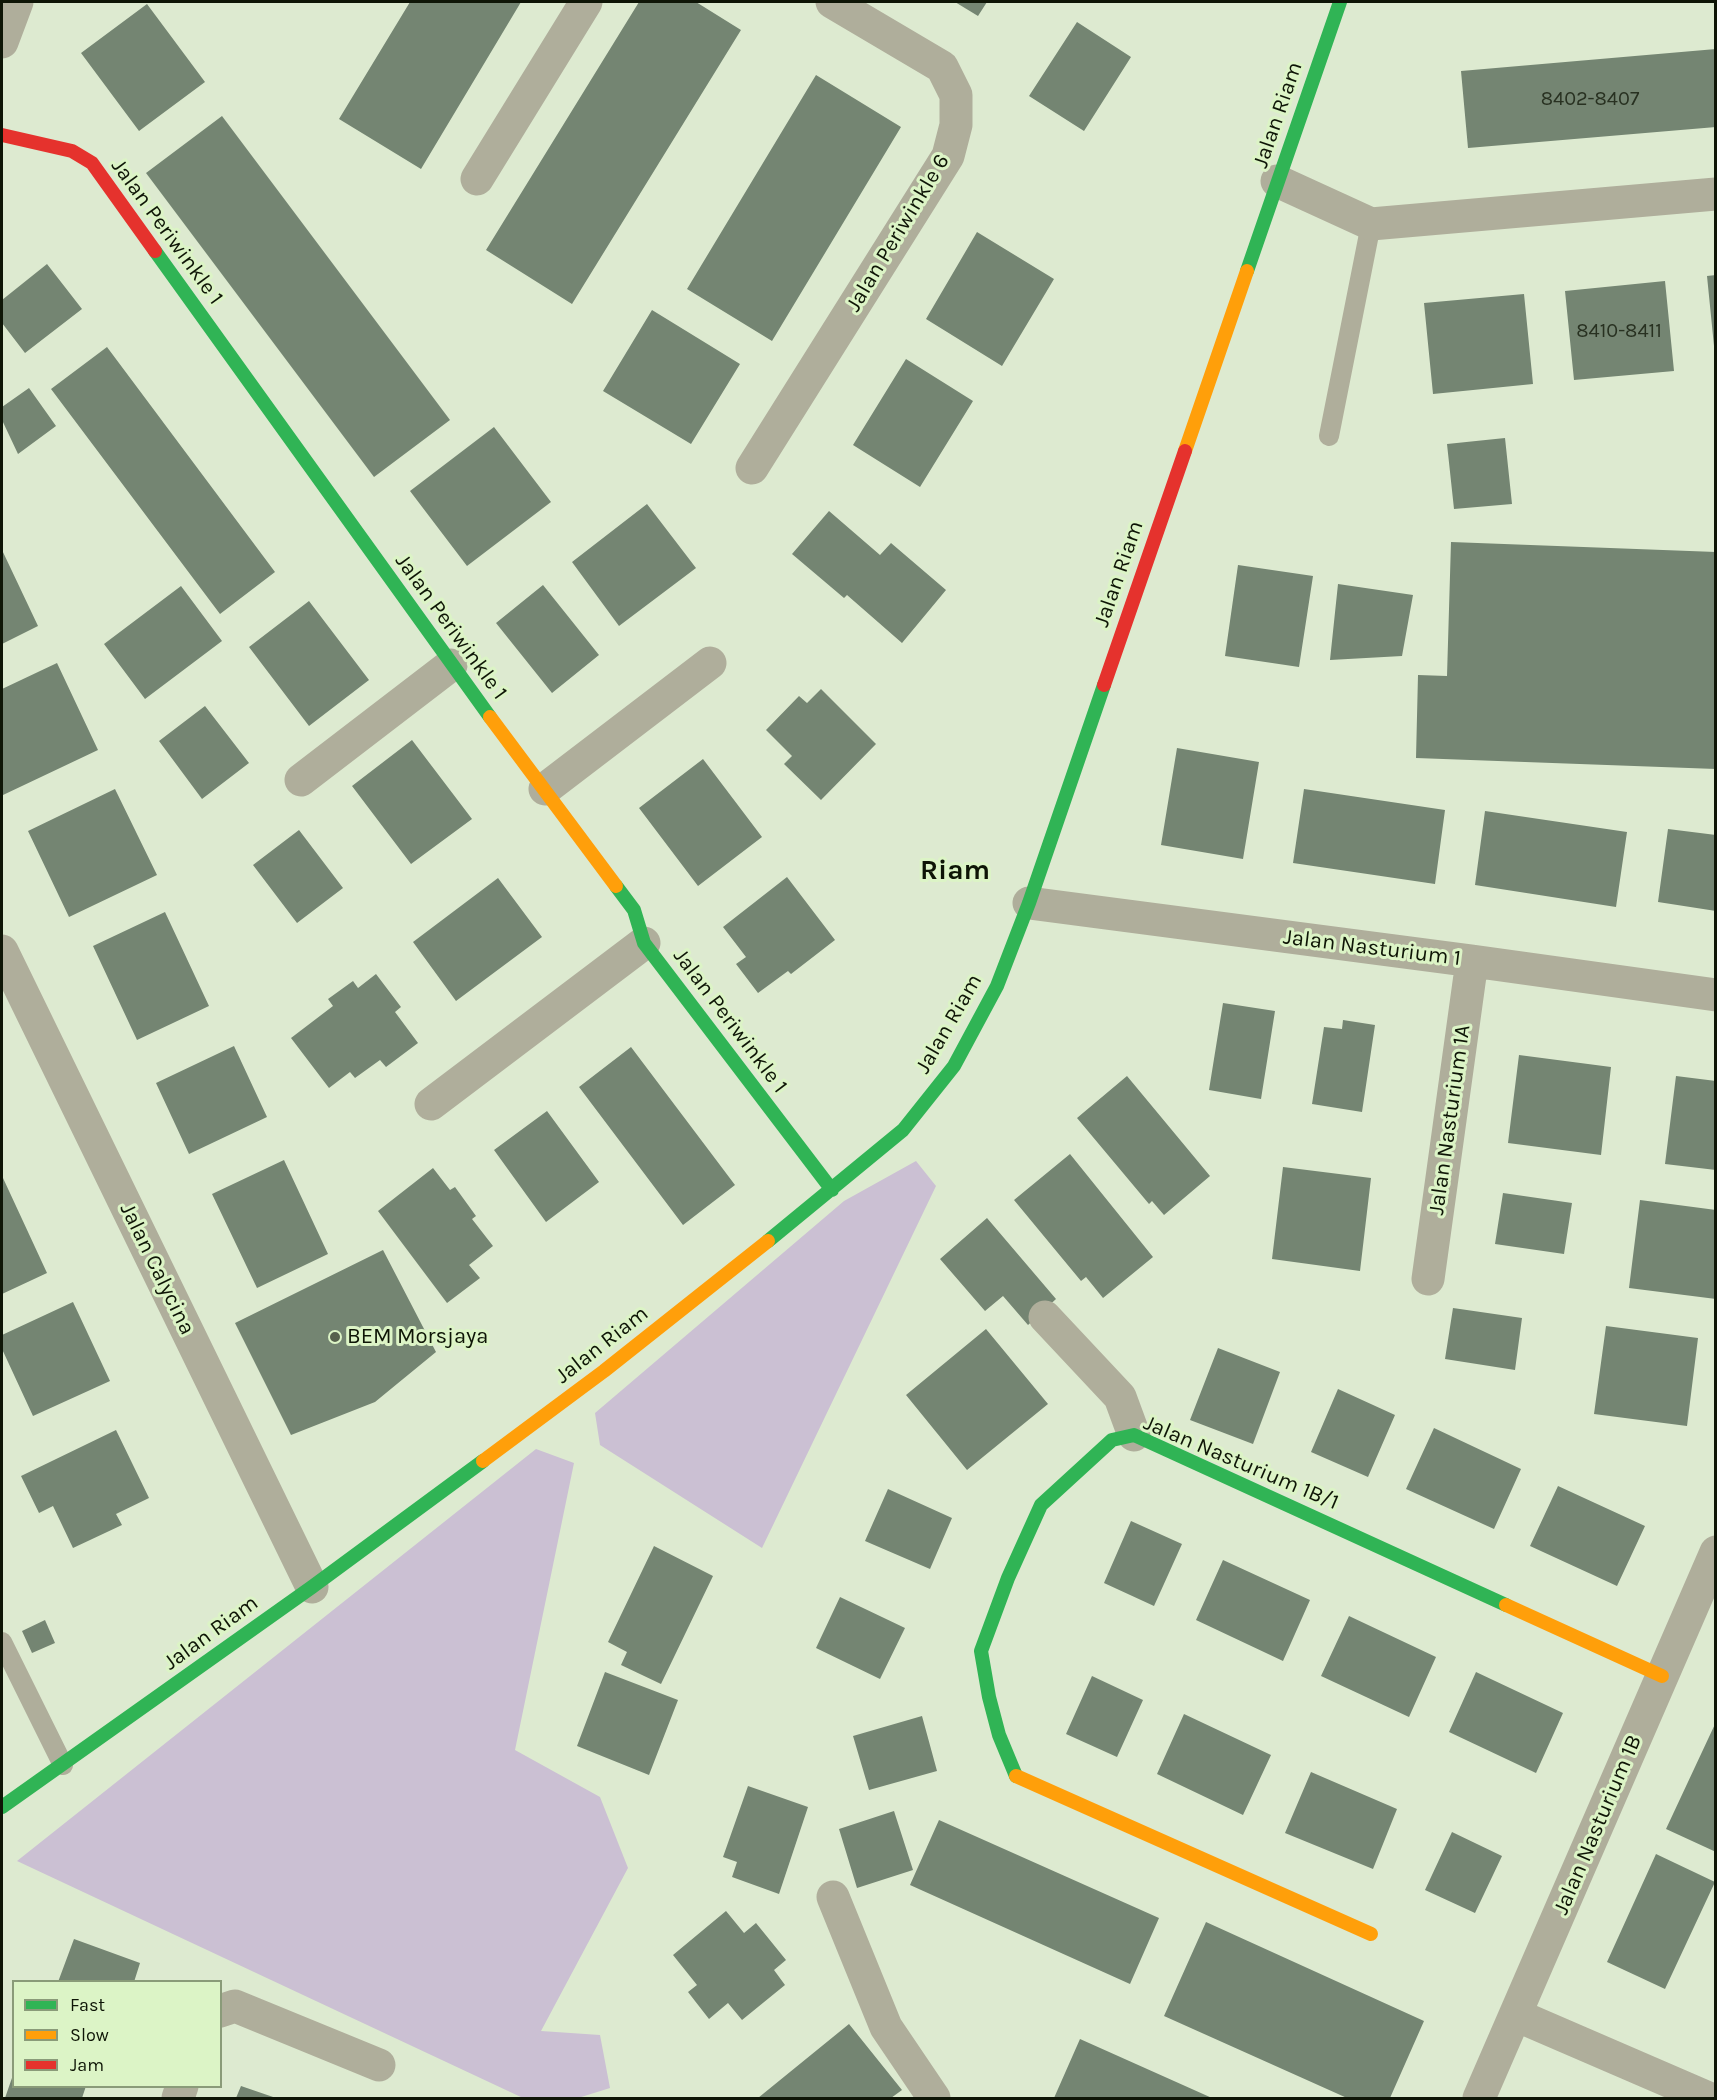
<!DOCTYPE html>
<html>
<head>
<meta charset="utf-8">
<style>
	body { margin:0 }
	#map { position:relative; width:1717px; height:2100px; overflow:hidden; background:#ddead0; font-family:Karla,sans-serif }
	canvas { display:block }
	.frame { position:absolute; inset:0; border:3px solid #0e1506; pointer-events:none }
	.legend { position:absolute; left:12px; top:1980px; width:210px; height:108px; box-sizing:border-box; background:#dcf4c6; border:2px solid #8a9b79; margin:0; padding:8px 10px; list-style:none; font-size:18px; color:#0e1506 }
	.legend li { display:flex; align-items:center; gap:12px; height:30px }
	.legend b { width:30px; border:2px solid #8a9b79 }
</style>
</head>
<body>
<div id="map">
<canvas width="1717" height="2100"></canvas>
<div class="frame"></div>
<ul class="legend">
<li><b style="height:8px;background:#30b455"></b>Fast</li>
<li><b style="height:8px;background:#ff9f0a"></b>Slow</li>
<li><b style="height:8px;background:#e5322d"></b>Jam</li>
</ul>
</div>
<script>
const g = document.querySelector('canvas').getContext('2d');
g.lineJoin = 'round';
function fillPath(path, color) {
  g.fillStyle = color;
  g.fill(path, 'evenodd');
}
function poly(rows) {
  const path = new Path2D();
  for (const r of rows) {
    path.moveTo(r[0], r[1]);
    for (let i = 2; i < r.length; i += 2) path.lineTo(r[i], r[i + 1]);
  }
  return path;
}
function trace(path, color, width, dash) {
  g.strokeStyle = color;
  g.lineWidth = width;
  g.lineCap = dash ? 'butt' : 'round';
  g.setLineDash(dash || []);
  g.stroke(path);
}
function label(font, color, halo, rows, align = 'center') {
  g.font = font + ' Karla,sans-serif';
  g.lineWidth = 6;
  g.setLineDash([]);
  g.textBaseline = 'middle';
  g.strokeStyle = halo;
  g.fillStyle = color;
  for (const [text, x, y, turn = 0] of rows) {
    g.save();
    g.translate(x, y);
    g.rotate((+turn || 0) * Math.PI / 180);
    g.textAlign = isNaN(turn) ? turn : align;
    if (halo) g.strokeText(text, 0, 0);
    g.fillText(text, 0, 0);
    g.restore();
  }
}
fillPath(poly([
	[916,1161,936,1186,762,1548,600,1445,595,1413,844,1201],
	[536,1449,574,1463,515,1750,600,1797,628,1868,541,2031,600,2035,610,2088,578,2098,523,2098,17,1861]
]), '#cbc0d3');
fillPath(poly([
	[410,2,521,2,421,169,339,119],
	[639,2,696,2,741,30,572,304,486,250],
	[955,2,987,2,978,16],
	[147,4,205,82,139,131,81,53],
	[1077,22,1131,57,1084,131,1029,96],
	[1716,49,1716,127,1468,148,1461,71],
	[816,75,901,127,772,341,687,289],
	[222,116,450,420,374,477,146,173],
	[977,232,1054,279,1002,366,926,319],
	[47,264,82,309,25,353,2,323,2,300],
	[1716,275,1716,346,1714,346,1707,276],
	[1665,281,1674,371,1574,380,1565,291],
	[1524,294,1533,384,1433,394,1424,303],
	[652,310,740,364,691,444,603,391],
	[107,347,275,572,220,614,51,389],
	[906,359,973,401,920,487,853,445],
	[29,388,56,426,18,454,2,420,2,407],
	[494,427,551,502,467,566,410,491],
	[1505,438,1512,504,1454,509,1447,444],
	[647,504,696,568,619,626,572,562],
	[829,511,880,555,891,543,946,590,902,643,847,595,844,598,792,554],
	[1451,542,1716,552,1716,769,1416,758,1418,675,1447,676],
	[2,550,38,626,2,644],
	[1238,565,1313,576,1299,667,1225,656],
	[1338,584,1413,595,1402,656,1330,660],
	[543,585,599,655,552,693,496,623],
	[181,586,222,641,145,699,104,644],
	[309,601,369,680,309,726,249,647],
	[57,663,98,750,3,795,2,791,2,689],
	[821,689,876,744,821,800,784,764,792,756,766,730,799,696,807,703],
	[205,706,249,763,202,799,159,741],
	[412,740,472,819,411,864,352,786],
	[1177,748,1259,762,1243,859,1161,845],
	[703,759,762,837,698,886,639,808],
	[115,789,157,875,69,917,28,831],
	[1304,789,1445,810,1435,884,1293,863],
	[1485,811,1627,832,1616,907,1475,885],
	[1668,829,1716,835,1716,911,1658,902],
	[299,830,343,888,297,923,253,865],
	[787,877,835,940,791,974,788,971,758,993,736,964,746,957,723,927],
	[498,878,542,937,456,1001,413,942],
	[165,912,209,1006,137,1040,93,946],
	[376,974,401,1007,395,1012,418,1043,386,1067,380,1060,355,1078,350,1072,329,1088,291,1038,333,1006,328,999,353,981,358,988],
	[1223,1003,1275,1011,1261,1099,1209,1090],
	[1343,1020,1375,1025,1362,1112,1312,1104,1324,1027,1342,1029],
	[234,1046,267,1117,189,1154,156,1083],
	[631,1047,735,1185,683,1225,579,1087],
	[1519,1055,1611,1067,1601,1155,1508,1143],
	[1127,1076,1210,1176,1164,1215,1152,1201,1149,1204,1077,1118],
	[1676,1076,1716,1081,1716,1170,1665,1164],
	[547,1111,599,1182,546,1222,494,1150],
	[1070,1154,1153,1257,1103,1298,1086,1277,1081,1281,1014,1200],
	[284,1160,328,1254,257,1288,212,1194],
	[1283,1167,1371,1178,1360,1271,1272,1259],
	[433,1168,450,1190,455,1187,476,1216,472,1219,493,1246,469,1265,480,1278,447,1303,378,1211],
	[3,1178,47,1273,2,1294,2,1179],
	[1503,1193,1572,1203,1564,1254,1495,1244],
	[1640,1200,1716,1210,1716,1299,1629,1288],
	[987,1218,1056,1299,1028,1325,1003,1296,985,1311,940,1259],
	[383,1250,436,1352,375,1402,291,1435,235,1323],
	[73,1302,110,1381,33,1416,2,1349,2,1335],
	[1453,1308,1522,1318,1515,1370,1445,1359],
	[1606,1326,1698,1338,1687,1426,1594,1414],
	[986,1329,1048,1404,967,1470,906,1395],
	[1218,1348,1280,1372,1253,1444,1190,1420],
	[1338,1389,1395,1415,1368,1477,1311,1452],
	[1434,1428,1521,1469,1494,1529,1406,1489],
	[116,1430,149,1498,116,1514,122,1525,73,1548,53,1506,39,1513,21,1476],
	[1558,1486,1645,1526,1617,1586,1530,1546],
	[888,1489,952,1518,930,1569,865,1541],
	[1131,1521,1182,1544,1154,1606,1104,1583],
	[654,1546,713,1576,661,1684,621,1665,627,1652,608,1642],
	[1223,1560,1310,1600,1283,1661,1196,1620],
	[840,1597,905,1628,880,1679,816,1648],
	[1349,1616,1436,1657,1409,1717,1321,1676],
	[45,1620,55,1643,32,1653,22,1631],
	[605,1672,678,1700,649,1775,577,1746],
	[1476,1672,1563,1713,1536,1773,1449,1732],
	[1092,1676,1143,1700,1117,1757,1066,1734],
	[1184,1714,1271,1755,1243,1815,1157,1774],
	[922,1716,937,1771,869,1790,853,1736],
	[1716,1722,1716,1852,1666,1829],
	[1311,1772,1397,1809,1373,1869,1285,1833],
	[748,1786,808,1807,779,1894,732,1877,737,1862,723,1857],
	[894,1811,913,1870,857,1888,839,1829],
	[939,1820,1159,1918,1130,1984,910,1885],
	[1452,1832,1502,1856,1475,1913,1425,1890],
	[1656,1854,1715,1882,1665,1989,1607,1962],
	[726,1911,744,1933,756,1923,786,1960,774,1970,785,1985,742,2020,728,2003,709,2019,688,1992,697,1985,673,1955],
	[1206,1922,1424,2021,1390,2098,1347,2098,1164,2016],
	[74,1939,140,1963,134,1982,58,1982],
	[849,2024,902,2090,891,2098,758,2098],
	[1080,2039,1212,2098,1054,2098],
	[13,2075,14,2086,86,2086,82,2098,5,2098],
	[241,2086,276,2098,236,2098]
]), '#748572');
trace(poly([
	[1329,436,1371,224],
	[2,1642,63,1765]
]), '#afae9b', 20);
trace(poly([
	[2,42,17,2],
	[477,179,586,2],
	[1277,181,1371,224,1716,194],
	[752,468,948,156,956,125,956,95,942,67,832,2],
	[301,780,451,665],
	[545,789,710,663],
	[1029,903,1472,961,1716,995],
	[2,951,312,1587],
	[431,1104,644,943],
	[1428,1279,1472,961],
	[1045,1317,1120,1397,1134,1435],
	[833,1897,886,2027,934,2098],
	[220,2011,235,2006,379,2065],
	[1516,2015,1708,2098],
	[178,2098,182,2086],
	[1479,2098,1716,1552]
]), '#afae9b', 33);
trace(poly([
	[155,251,490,717],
	[1247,271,1340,2],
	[616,886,634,910,644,943,832,1190],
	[768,1241,903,1130,954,1066,997,986,1029,903,1104,685],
	[1016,1776,999,1735,989,1697,981,1651,1008,1578,1041,1505,1112,1440,1134,1435,1506,1605],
	[2,1807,312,1587,483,1461]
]), '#30b455', 14);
trace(poly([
	[1185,451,1247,271],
	[490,717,616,886],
	[483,1461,604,1371,768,1241],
	[1506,1605,1662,1676],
	[1016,1776,1371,1934]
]), '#ff9f0a', 14);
trace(poly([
	[2,135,72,151,92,163,155,251],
	[1104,685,1185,451]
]), '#e5322d', 14);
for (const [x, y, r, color] of [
	[335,1337,6,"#56604d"]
]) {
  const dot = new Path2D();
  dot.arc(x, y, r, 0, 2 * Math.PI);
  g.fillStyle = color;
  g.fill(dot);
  trace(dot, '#dcf4c6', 2);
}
label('20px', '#283121', null, [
	["8402-8407",1590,99],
	["8410-8411",1619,331]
]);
label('22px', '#0e1506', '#dcf4c6', [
	["Jalan Riam",1278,115,-71],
	["Jalan Periwinkle 1",167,232,54],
	["Jalan Periwinkle 6",898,233,-59],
	["Jalan Riam",1119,574,-71],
	["Jalan Periwinkle 1",451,627,54],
	["Jalan Nasturium 1",1372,948,7],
	["Jalan Periwinkle 1",730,1021,53],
	["Jalan Riam",949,1024,-60],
	["Jalan Nasturium 1A",1450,1120,-82],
	["Jalan Calycina",157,1269,64],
	["Jalan Riam",602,1345,-38],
	["Jalan Nasturium 1B/1",1241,1463,23],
	["Jalan Riam",211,1633,-36],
	["Jalan Nasturium 1B",1598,1825,-67]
]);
label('22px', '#0e1506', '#dcf4c6', [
	["BEM Morsjaya",347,1337]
], 'left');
label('bold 28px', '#0e1506', '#dcf4c6', [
	["Riam",955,871]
]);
</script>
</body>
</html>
